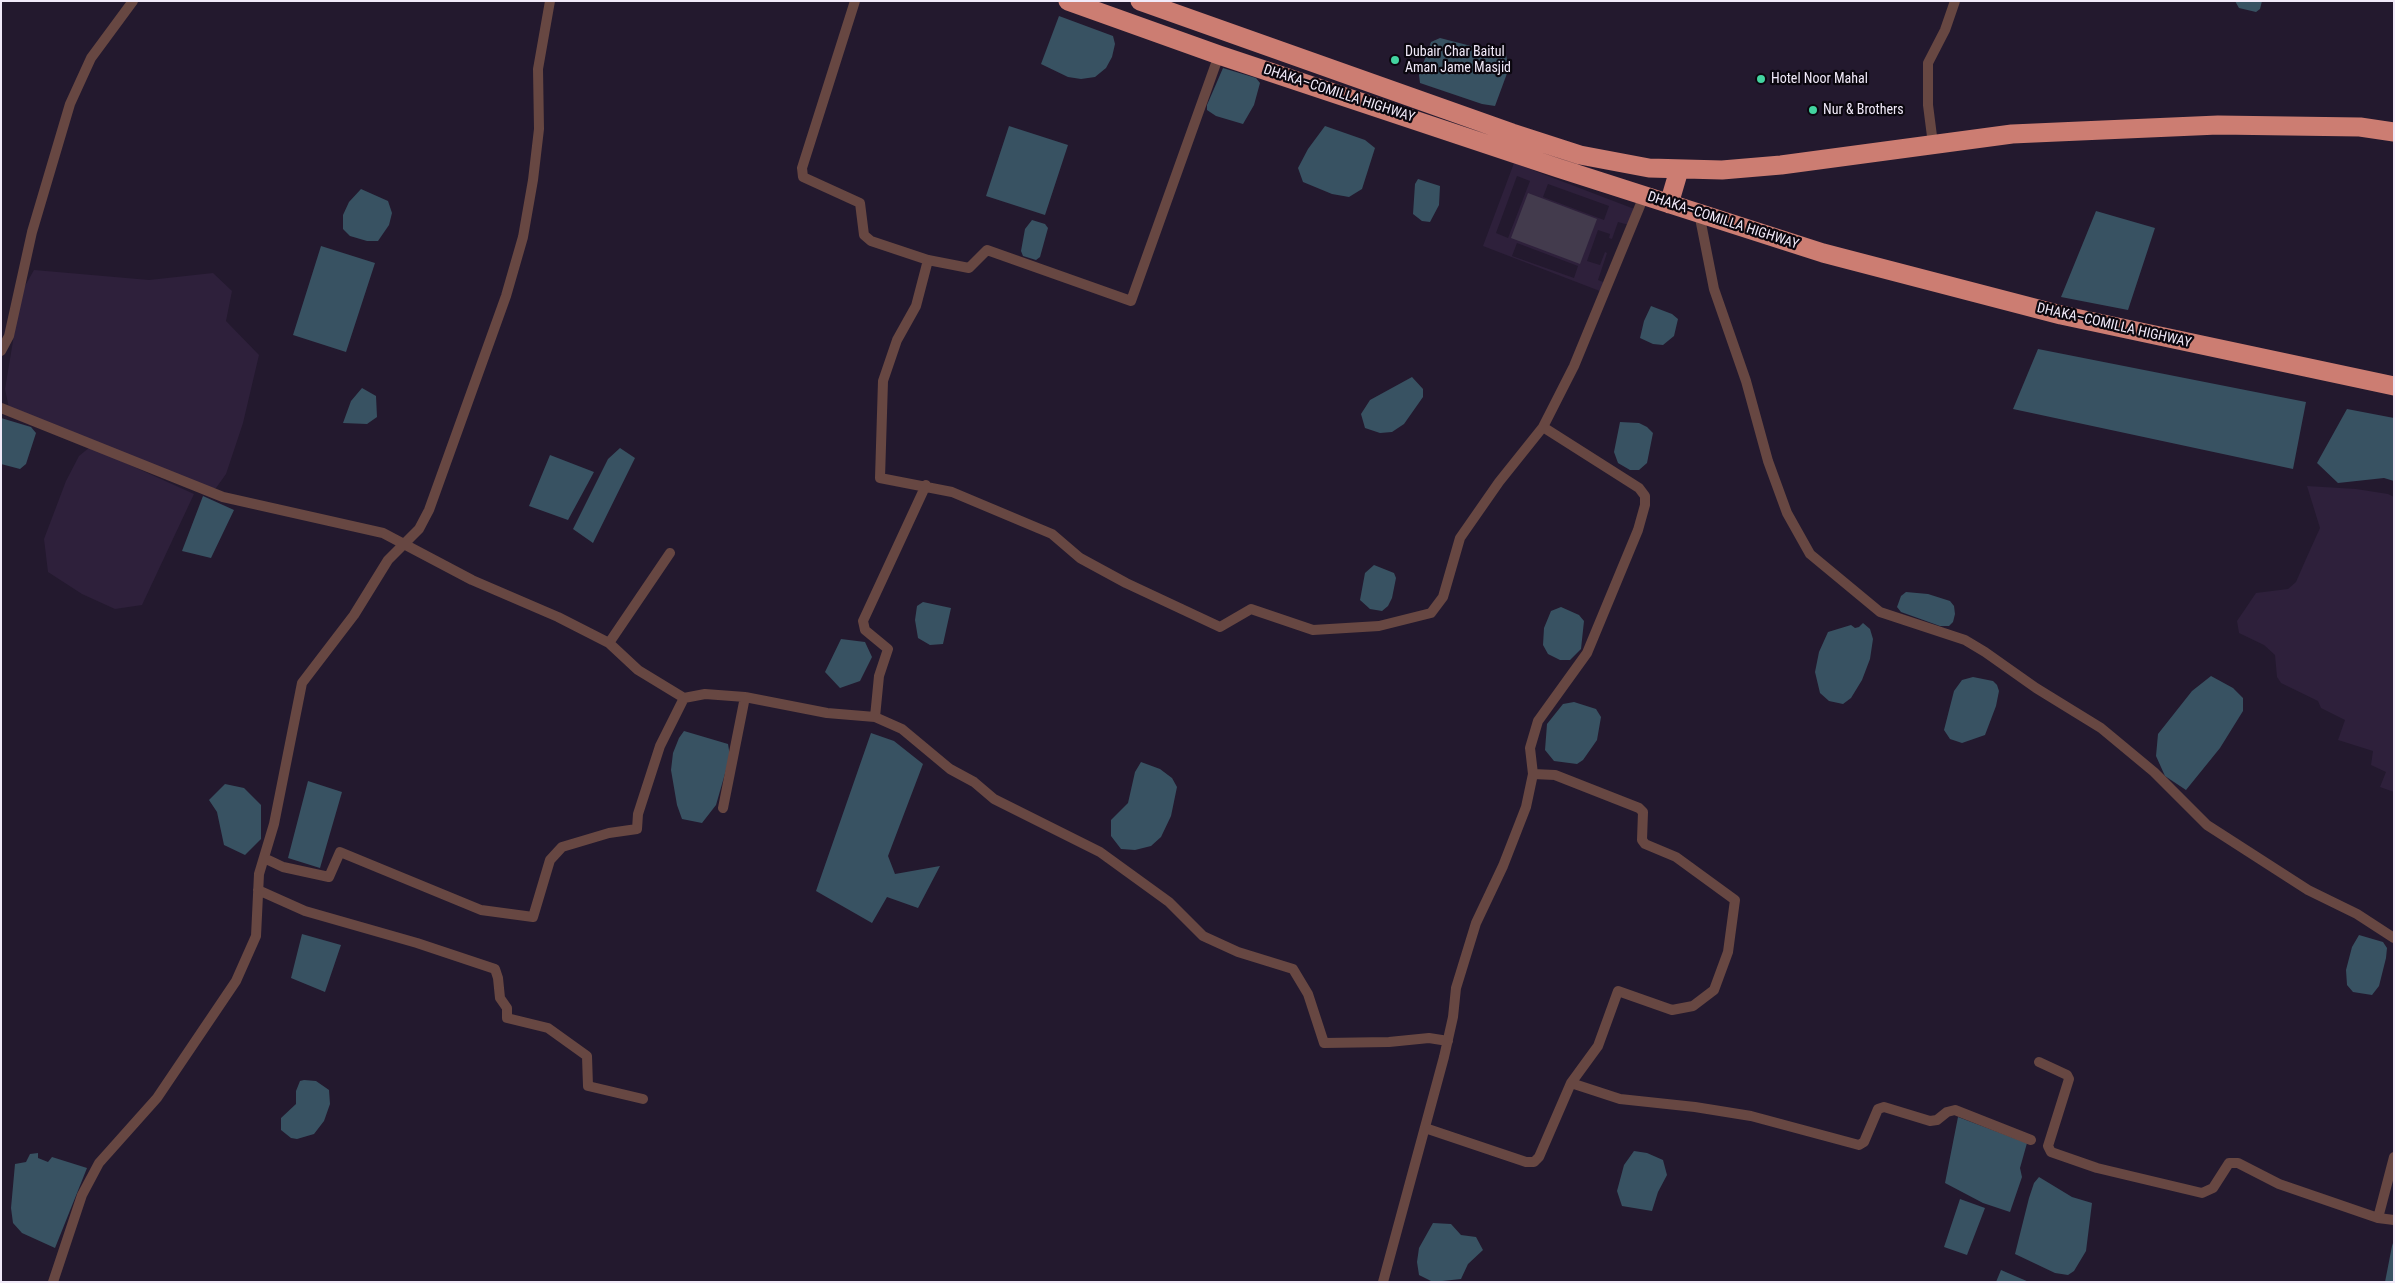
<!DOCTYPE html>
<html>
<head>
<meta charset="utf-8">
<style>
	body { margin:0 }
	#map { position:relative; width:2395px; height:1283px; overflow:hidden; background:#23192e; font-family:"Roboto Condensed",sans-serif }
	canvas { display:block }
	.frame { position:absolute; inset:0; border:2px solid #f1eaf9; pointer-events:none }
</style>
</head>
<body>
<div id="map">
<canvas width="2395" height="1283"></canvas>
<div class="frame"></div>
</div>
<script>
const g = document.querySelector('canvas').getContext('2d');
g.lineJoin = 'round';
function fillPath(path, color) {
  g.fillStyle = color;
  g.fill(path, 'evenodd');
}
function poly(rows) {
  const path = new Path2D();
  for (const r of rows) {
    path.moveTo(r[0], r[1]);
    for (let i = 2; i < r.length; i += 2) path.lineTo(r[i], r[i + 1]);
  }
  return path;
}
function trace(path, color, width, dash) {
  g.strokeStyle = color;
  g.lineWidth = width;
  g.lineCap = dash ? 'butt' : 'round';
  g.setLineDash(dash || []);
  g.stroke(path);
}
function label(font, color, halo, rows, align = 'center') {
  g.font = font + ' "Roboto Condensed",sans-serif';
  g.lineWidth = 4.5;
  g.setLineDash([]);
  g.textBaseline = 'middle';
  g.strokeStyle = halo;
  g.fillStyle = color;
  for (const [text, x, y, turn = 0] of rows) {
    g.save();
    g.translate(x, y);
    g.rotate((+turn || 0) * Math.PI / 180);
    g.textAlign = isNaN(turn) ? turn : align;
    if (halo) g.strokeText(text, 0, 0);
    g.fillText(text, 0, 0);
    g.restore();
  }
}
fillPath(poly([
	[1514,163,1637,210,1605,293,1483,246],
	[1517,176,1530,181,1508,238,1496,233],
	[1548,184,1609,206,1604,220,1543,197],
	[1618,222,1629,225,1608,284,1598,280,1607,253,1605,252,1600,265,1587,261,1598,230,1610,234,1609,238,1612,239],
	[1517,243,1578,266,1574,278,1512,256],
	[34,270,149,280,213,273,232,291,226,321,259,355,243,423,226,474,216,488,208,488,9,408,5,389,21,293],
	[90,447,194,494,142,605,115,609,82,594,48,572,44,539,66,481,79,456],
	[2307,486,2356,489,2388,494,2394,497,2394,792,2380,787,2386,772,2371,765,2373,751,2338,740,2345,720,2321,708,2318,701,2281,683,2277,677,2275,655,2264,645,2239,633,2237,621,2256,593,2288,589,2296,582,2306,559,2320,528]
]), '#2e203b');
fillPath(poly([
	[1528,193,1597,219,1580,264,1511,238]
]), '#433b4d');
fillPath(poly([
	[2235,1,2262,1,2260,9,2256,12,2239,8],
	[1059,16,1113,36,1115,44,1112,57,1106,68,1095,77,1081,79,1068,77,1041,64],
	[1440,38,1506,55,1509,68,1495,106,1482,104,1420,83,1419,75,1431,42],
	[1223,68,1256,78,1260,83,1254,105,1243,124,1216,116,1207,110,1207,105],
	[1009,126,1068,145,1045,215,986,196],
	[1325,126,1365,140,1375,148,1362,189,1349,197,1332,194,1303,182,1298,168,1308,149],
	[1418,179,1440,186,1439,205,1430,222,1422,221,1413,214,1415,184],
	[361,189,388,201,392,213,389,225,378,241,367,241,350,236,343,229,343,215,349,202],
	[2096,211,2155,228,2128,310,2061,297],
	[1032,220,1045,224,1048,228,1040,257,1036,260,1023,256,1021,251,1025,229],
	[321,246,375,263,346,352,293,335],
	[1651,306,1672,314,1678,319,1674,336,1663,345,1653,344,1640,338,1644,321],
	[2038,349,2306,402,2293,469,2013,409],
	[1412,377,1423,389,1423,397,1404,424,1392,432,1380,433,1365,428,1361,414,1370,400],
	[362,388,376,396,377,417,367,424,343,423,351,401],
	[2347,409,2394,418,2394,481,2384,478,2338,483,2317,463],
	[1,418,31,427,36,433,26,464,20,469,1,464],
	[1620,422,1639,423,1647,427,1653,433,1647,463,1639,470,1630,470,1618,463,1614,452],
	[620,448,635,458,593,543,573,529,608,459],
	[550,455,594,472,568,520,529,506],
	[203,496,234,510,211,558,182,551],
	[1374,565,1394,573,1396,578,1392,598,1388,606,1382,611,1370,609,1360,600,1365,573],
	[1906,592,1928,594,1950,601,1954,606,1955,614,1953,622,1949,626,1940,626,1901,612,1897,607,1901,596],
	[923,602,951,608,943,644,930,645,918,638,915,620,917,606],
	[1561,607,1579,615,1584,621,1581,649,1570,660,1560,660,1548,654,1543,645,1544,628,1551,611],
	[1863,623,1870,629,1873,639,1870,659,1862,680,1851,698,1843,704,1829,701,1820,693,1815,672,1819,652,1828,632,1851,625,1855,628,1859,627],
	[841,639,865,642,872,657,860,681,840,688,825,672],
	[2211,676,2233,688,2243,698,2243,711,2220,748,2186,790,2165,776,2156,756,2158,734,2192,691],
	[1973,677,1993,681,1997,685,1999,691,1996,706,1985,735,1962,743,1950,739,1944,730,1954,691,1962,680],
	[1574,702,1596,709,1601,717,1597,740,1583,760,1577,764,1554,761,1545,750,1547,724,1563,704],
	[684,731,728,744,730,756,716,805,702,823,682,819,677,805,671,770,673,753,679,738],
	[871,733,894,741,923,764,888,856,895,874,940,866,918,908,887,897,872,923,816,891],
	[1141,762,1160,769,1172,778,1177,787,1171,816,1161,837,1151,846,1135,850,1121,849,1111,836,1111,820,1128,803,1135,772],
	[308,781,342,792,320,868,288,858],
	[225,784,244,788,261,805,261,839,245,855,224,845,217,812,209,800],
	[302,934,341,945,325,992,291,978],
	[2359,935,2383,942,2387,948,2386,958,2379,986,2372,995,2353,992,2347,985,2346,970,2352,947],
	[304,1080,316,1081,329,1090,330,1104,324,1121,314,1134,297,1139,291,1138,281,1130,281,1118,296,1104,296,1091,300,1081],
	[1958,1117,2027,1143,2020,1168,2022,1177,2010,1212,1983,1203,1945,1183],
	[1634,1151,1647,1153,1663,1160,1667,1175,1658,1192,1652,1211,1622,1206,1617,1191,1624,1165],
	[38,1153,38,1158,48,1162,52,1157,87,1168,55,1248,22,1233,13,1223,11,1208,15,1164,26,1162,30,1154],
	[2039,1177,2072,1197,2092,1203,2086,1251,2074,1271,2068,1275,2055,1273,2015,1254,2029,1198,2034,1183],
	[1960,1199,1985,1208,1967,1255,1944,1247],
	[1433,1223,1451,1224,1461,1235,1476,1237,1483,1250,1468,1264,1461,1279,1433,1282,1419,1275,1417,1262,1419,1248],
	[2394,1240,2394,1282,2385,1282,2392,1246],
	[2001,1270,2029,1282,1996,1282]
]), '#385262');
trace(poly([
	[855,1,802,168,803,177,860,203,864,235,871,241,928,260,969,268,987,250,1131,301,1219,55],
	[1933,144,1928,105,1928,63,1945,30,1955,1],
	[1699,213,1714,289,1746,381,1768,461,1787,513,1810,554,1880,612,1965,640,1985,652,2036,688,2101,728,2154,772,2207,825,2308,890,2357,914,2394,938],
	[928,260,916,306,897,340,883,381,880,478,952,492,1052,534,1080,558,1126,583,1220,627,1251,609,1313,630,1379,626,1431,613,1443,597,1460,538,1499,482,1543,427,1574,366,1644,196],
	[1,351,9,336,32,232,70,104,91,58,133,1],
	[1,408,223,497,383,533,472,580,558,617,609,643,638,670,684,698,660,746,638,814,637,829,609,833,562,847,550,860,533,917,481,910,340,852,329,877,283,867,264,858],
	[609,643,670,553],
	[684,698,705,694,745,697,827,713,875,717,902,729,950,769,974,782,994,799,1100,852,1169,902,1203,936,1238,952,1293,969,1308,994,1324,1043,1389,1042,1429,1038,1448,1041],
	[875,717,879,676,888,649,865,630,863,621,926,485],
	[723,808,745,697],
	[258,890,305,911,417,943,495,969,498,978,500,998,507,1008,507,1018,548,1028,587,1056,588,1086,643,1099],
	[2039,1062,2067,1075,2069,1079,2048,1146,2051,1152,2097,1168,2202,1193,2213,1188,2229,1163,2238,1163,2279,1184,2378,1218,2394,1220],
	[1571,1083,1620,1099,1695,1107,1751,1116,1859,1145,1864,1142,1878,1109,1884,1107,1930,1121,1937,1120,1947,1112,1955,1110,2031,1140],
	[1425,1128,1526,1162,1534,1162,1539,1157,1571,1083,1598,1046,1618,991,1672,1010,1693,1006,1714,990,1728,952,1735,900,1676,857,1645,844,1642,840,1643,812,1639,808,1555,775,1533,774],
	[2378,1218,2394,1157],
	[53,1282,82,1195,99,1163,157,1098,236,981,256,936,259,874,274,824,302,683,354,615,388,560,419,529,429,510,506,296,523,237,533,180,539,129,538,69,550,1],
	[1383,1282,1444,1057,1453,1017,1456,988,1476,923,1503,866,1526,807,1533,774,1530,748,1538,721,1587,653,1638,530,1645,505,1645,496,1639,488,1543,427]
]), '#674742', 10);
trace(poly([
	[1068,1,1219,55,1558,168,1823,253,2061,315,2394,386],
	[1140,1,1512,133,1580,155,1649,168,1722,170,1781,165,2012,134,2080,131,2218,125,2360,127,2394,132],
	[1669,204,1679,170]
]), '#cc7d72', 19);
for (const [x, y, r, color] of [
	[1395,60,5,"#43d4a0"],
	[1761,79,5,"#43d4a0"],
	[1813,110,5,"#43d4a0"]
]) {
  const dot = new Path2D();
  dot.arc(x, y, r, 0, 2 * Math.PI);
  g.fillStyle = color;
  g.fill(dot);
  trace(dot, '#0b070f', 2);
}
label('14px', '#f1eaf9', '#0b070f', [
	["Dubair Char Baitul",1405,52],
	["Aman Jame Masjid",1405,68],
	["Hotel Noor Mahal",1771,79],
	["Nur & Brothers",1823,110]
], 'left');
label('14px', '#f1eaf9', '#0b070f', [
	["DHAKA–COMILLA HIGHWAY",1339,94,18],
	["DHAKA–COMILLA HIGHWAY",1723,221,18],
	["DHAKA–COMILLA HIGHWAY",2114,326,13]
]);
</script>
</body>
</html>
